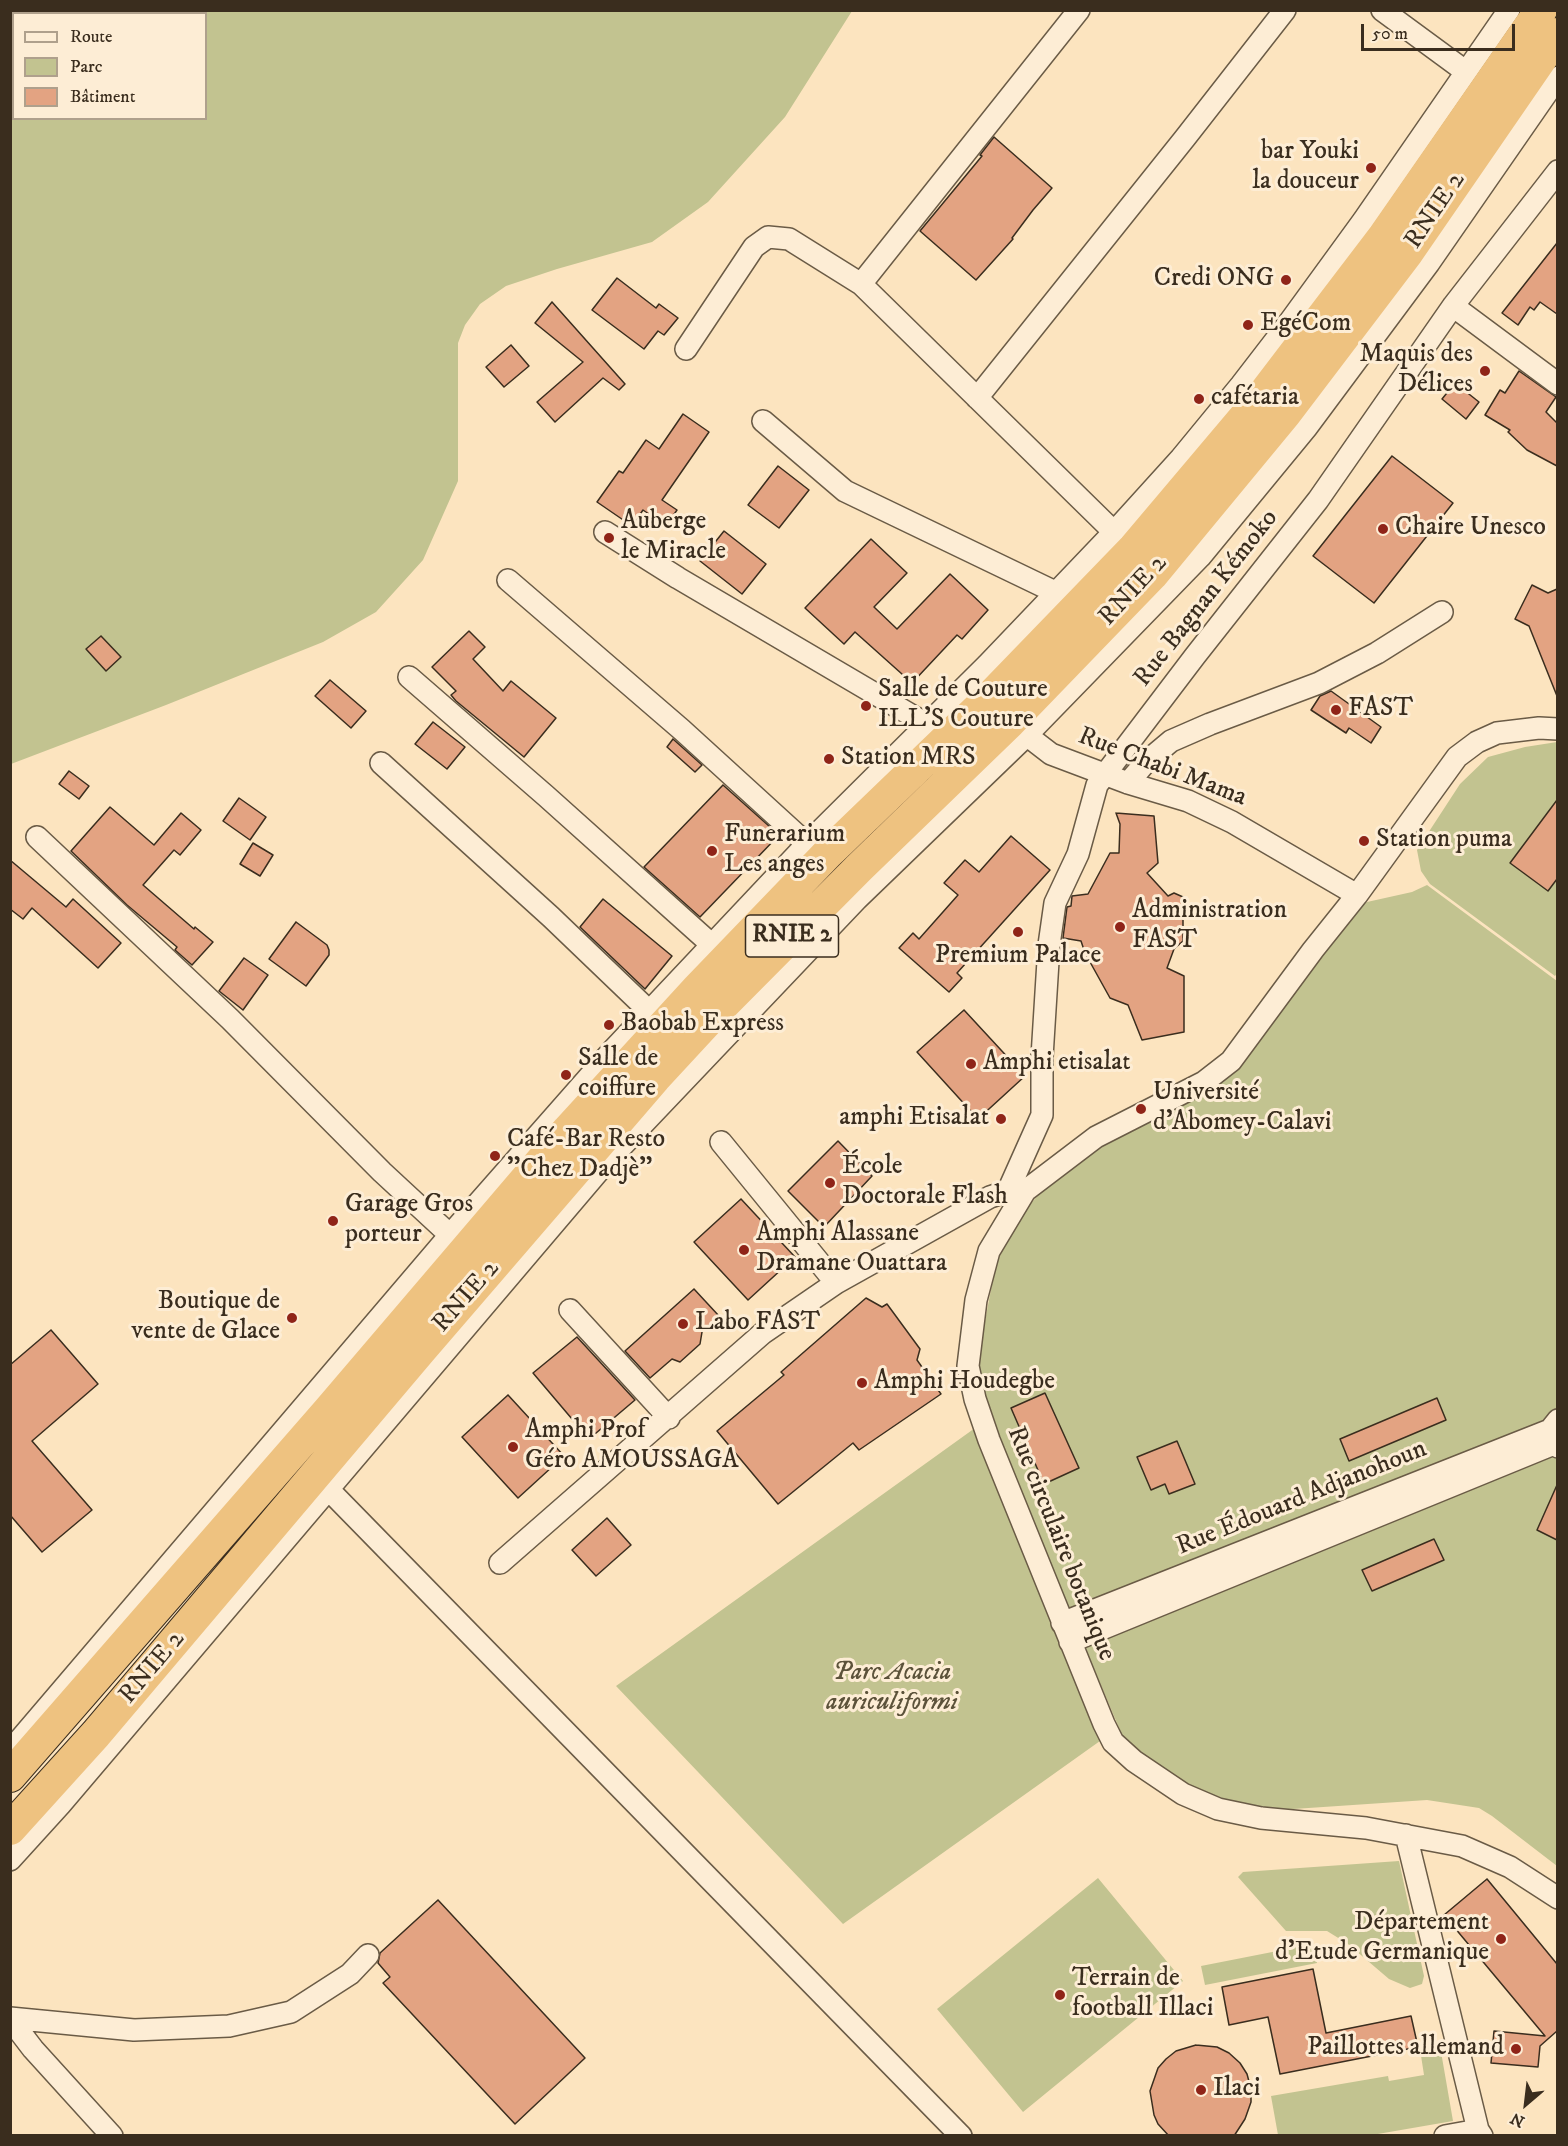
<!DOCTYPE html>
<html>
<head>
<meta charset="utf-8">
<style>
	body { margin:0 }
	#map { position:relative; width:1568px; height:2146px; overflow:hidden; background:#fce4bf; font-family:"IM FELL DW Pica",serif }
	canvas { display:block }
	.frame { position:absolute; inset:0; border:12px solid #3a2d1e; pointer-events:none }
	.legend { position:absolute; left:12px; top:12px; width:195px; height:108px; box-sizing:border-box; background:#fdedd5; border:2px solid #afa08c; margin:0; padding:8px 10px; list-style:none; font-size:18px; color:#3a2d1e }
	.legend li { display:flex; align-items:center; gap:12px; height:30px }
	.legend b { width:30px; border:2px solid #afa08c }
	.north { position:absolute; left:1496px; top:2074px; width:60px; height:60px; -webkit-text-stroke:4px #fdedd5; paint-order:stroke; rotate:208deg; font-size:16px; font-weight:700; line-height:24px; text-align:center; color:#3a2d1e }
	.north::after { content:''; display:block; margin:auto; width:21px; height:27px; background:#3a2d1e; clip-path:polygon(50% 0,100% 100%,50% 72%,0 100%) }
	.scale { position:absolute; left:1361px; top:24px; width:154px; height:27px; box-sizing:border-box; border:3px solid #3a2d1e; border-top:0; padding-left:8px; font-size:18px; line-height:21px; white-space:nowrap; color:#3a2d1e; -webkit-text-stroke:4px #fdedd5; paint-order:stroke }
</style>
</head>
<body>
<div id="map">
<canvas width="1568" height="2146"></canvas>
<div class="frame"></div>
<ul class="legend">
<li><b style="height:8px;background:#fdedd5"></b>Route</li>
<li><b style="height:16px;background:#c2c390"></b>Parc</li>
<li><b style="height:16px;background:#e3a382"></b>Bâtiment</li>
</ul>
<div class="north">N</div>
<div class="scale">50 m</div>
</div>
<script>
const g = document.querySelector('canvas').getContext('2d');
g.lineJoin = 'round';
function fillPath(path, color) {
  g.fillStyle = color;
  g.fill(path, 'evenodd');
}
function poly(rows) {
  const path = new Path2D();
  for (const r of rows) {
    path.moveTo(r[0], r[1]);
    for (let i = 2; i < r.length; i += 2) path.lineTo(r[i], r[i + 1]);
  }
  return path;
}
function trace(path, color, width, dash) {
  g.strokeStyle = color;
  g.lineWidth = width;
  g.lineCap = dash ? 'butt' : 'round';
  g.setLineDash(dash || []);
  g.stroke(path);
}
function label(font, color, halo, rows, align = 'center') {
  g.font = font + ' "IM FELL DW Pica",serif';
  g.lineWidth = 6;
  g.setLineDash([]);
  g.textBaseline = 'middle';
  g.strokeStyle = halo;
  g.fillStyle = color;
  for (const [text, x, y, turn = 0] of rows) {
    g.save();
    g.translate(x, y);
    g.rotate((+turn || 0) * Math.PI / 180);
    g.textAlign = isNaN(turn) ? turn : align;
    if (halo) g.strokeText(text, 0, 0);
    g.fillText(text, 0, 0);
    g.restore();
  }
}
fillPath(poly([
	[11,11,852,11,785,117,708,202,652,242,557,269,506,286,480,304,465,325,458,343,458,481,423,560,376,612,323,642,166,705,11,764],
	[14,14,206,14,206,118,14,118],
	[1557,742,1557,800,1510,863,1548,891,1556,881,1557,882,1558,972,1555,976,1430,884,1421,871,1417,850,1460,784,1488,757,1525,747],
	[1427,885,1557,981,1557,1866,1492,1816,1479,1808,1427,1800,1264,1811,1187,1791,1122,1735,992,1428,978,1358,996,1263,1024,1211,1057,1174,1095,1141,1231,1073,1342,921,1367,902,1412,892],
	[975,1428,1100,1741,843,1924,616,1686],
	[1399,1861,1424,1976,1422,1984,1410,1988,1389,1979,1348,1944,1327,1931,1286,1931,1238,1877,1243,1872],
	[1098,1878,1183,1981,1023,2112,937,2009],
	[1313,1944,1317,1963,1205,1985,1201,1966],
	[1440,2046,1453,2121,1372,2135,1278,2135,1271,2096,1388,2076,1389,2081,1424,2075,1420,2049]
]), '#c2c390');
const building = poly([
	[994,137,1052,188,1033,210,1012,238,1013,239,976,280,920,231,982,156,980,155,994,137],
	[1557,243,1557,314,1540,302,1534,310,1530,307,1518,325,1502,313,1557,243],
	[617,278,656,308,659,304,678,318,664,335,658,331,644,349,592,310,617,278],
	[552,302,625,384,619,390,603,378,555,422,537,402,583,362,535,323,552,302],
	[511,345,529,366,504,387,486,367,511,345],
	[1519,371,1556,397,1546,412,1557,423,1557,466,1527,450,1508,432,1510,430,1485,415,1500,390,1505,393,1519,371],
	[1455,383,1479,402,1466,419,1442,399,1455,383],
	[683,414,709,432,662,500,677,510,666,526,643,510,632,526,597,502,619,471,623,473,646,440,659,449,683,414],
	[1392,456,1453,503,1374,603,1313,556,1392,456],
	[778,466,809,490,779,528,748,505,778,466],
	[724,531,766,564,742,594,700,561,724,531],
	[871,539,907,573,874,607,897,629,950,574,988,610,962,639,957,635,912,683,855,632,844,644,805,608,871,539],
	[1532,585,1548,593,1557,589,1557,696,1529,626,1515,619,1532,585],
	[469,631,485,647,473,659,503,691,511,681,556,718,524,757,456,701,451,695,456,691,432,667,469,631],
	[101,636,121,657,106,671,86,649,101,636],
	[330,680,366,711,351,728,315,696,330,680],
	[1331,691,1381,727,1371,743,1349,728,1346,733,1311,710,1320,696,1331,691],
	[433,722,465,747,447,769,415,744,433,722],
	[673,739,702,765,695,772,667,747,673,739],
	[69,771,89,786,79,799,59,784,69,771],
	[723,785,779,835,700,917,644,867,723,785],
	[239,798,266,817,250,840,223,821,239,798],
	[1557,800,1557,879,1548,891,1510,863,1557,800],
	[110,807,154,845,181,813,201,830,180,855,174,850,143,885,194,929,195,927,213,942,192,965,175,950,177,947,127,905,71,851,110,807],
	[1116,813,1154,816,1158,863,1147,873,1168,896,1174,893,1183,897,1183,941,1174,949,1167,968,1184,976,1184,1032,1142,1040,1128,1005,1110,998,1085,953,1081,941,1063,938,1067,907,1071,906,1072,896,1088,894,1110,853,1119,853,1120,824,1116,813],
	[1011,836,1050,870,957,973,962,978,949,992,899,948,913,933,919,939,958,895,944,883,965,860,979,872,1011,836],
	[253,843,273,855,260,876,240,864,253,843],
	[10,860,66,907,73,899,121,943,98,968,32,908,23,919,10,909,10,860],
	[603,899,672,956,645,989,580,927,603,899],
	[296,922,327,945,329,950,329,955,306,986,269,959,296,922],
	[244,958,268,975,243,1010,219,991,244,958],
	[964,1010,1025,1076,978,1119,917,1052,964,1010],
	[838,1141,872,1176,824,1227,788,1191,838,1141],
	[741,1199,795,1257,748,1300,694,1242,741,1199],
	[694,1289,719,1316,702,1332,700,1344,680,1362,672,1359,650,1378,625,1351,694,1289],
	[866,1298,882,1307,887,1304,920,1349,917,1360,941,1394,859,1450,853,1443,778,1504,717,1431,784,1375,781,1372,866,1298],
	[51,1330,98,1384,32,1441,92,1510,42,1552,10,1515,10,1365,51,1330],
	[577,1337,635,1400,589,1439,533,1373,577,1337],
	[1045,1393,1079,1468,1044,1484,1011,1408,1045,1393],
	[508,1395,564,1456,518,1498,462,1437,508,1395],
	[1437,1398,1446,1420,1349,1461,1340,1439,1437,1398],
	[1177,1441,1195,1484,1169,1494,1165,1484,1151,1490,1137,1457,1177,1441],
	[1557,1485,1557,1540,1537,1530,1557,1485],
	[607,1518,631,1545,596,1576,572,1550,607,1518],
	[1434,1539,1444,1560,1372,1591,1362,1570,1434,1539],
	[1487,1879,1557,1964,1557,2031,1540,2046,1538,2067,1491,2063,1494,2031,1545,2036,1444,1915,1487,1879],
	[438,1900,585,2058,515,2124,383,1983,390,1977,378,1963,380,1953,438,1900],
	[1313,1969,1326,2033,1411,2016,1418,2047,1280,2074,1268,2017,1229,2025,1222,1987,1313,1969],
	[1196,2045,1217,2047,1229,2053,1240,2063,1247,2074,1251,2089,1251,2102,1245,2119,1234,2136,1169,2136,1158,2124,1154,2115,1150,2091,1158,2068,1166,2059,1176,2051,1196,2045]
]);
fillPath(building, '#e3a382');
trace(building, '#3a2d1e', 1.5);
const minor = poly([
	[1382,10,1465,71],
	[861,284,1079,10],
	[1453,306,1558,384],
	[686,349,754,247,768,237,789,239,861,284,1114,532],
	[977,398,1185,138,1285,10],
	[763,421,845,491,1055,592],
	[605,532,678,578,928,725],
	[508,580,682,730,807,844],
	[409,677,546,796,711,944],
	[1016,727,1051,754,1128,783,1188,801,1232,822,1357,895],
	[1558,729,1539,728,1497,733,1477,742,1457,757,1357,895,1313,950,1231,1061,1204,1082,1096,1137,1025,1191,989,1251,976,1300,968,1366,975,1399,989,1440,1104,1724,1113,1742,1134,1761,1183,1794,1218,1809,1261,1818,1366,1828,1462,1846,1510,1867,1558,1898],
	[381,763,551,917,649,1011],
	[1128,783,1146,762,1171,741,1210,724,1319,683,1377,653,1442,612],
	[37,837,230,1019,382,1172,450,1235],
	[721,1142,836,1283],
	[1008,1191,1042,1115,1042,1057,1049,945,1055,903,1078,854,1097,785,1195,656,1318,500,1453,306,1558,171],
	[570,1310,669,1418],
	[329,1490,961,2136],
	[500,1563,763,1333,836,1283,990,1197,1008,1191,1022,1191],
	[1062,1623,1550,1430,1558,1420],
	[1070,1642,1554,1444,1558,1447],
	[10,1751,450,1235,612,1051,807,844,987,665,1114,532,1181,458,1241,385,1288,324,1363,221,1509,10],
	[1406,1835,1478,2130,1482,2136],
	[10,1860,60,1805,603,1166,857,899,1026,736,1200,557,1307,427,1429,263,1558,77],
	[10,2018,134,2030,229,2026,291,2012,350,1974,368,1955],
	[10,2019,33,2049,112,2136],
	[1445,2136,1478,2130]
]);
const highway = poly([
	[10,1776,329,1410,568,1130,698,988,828,853,986,701,1134,548,1259,400,1384,236,1541,10],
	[10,1829,96,1734,420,1351,655,1078,717,1011,859,868,1010,722,1152,575,1285,414,1408,252,1558,34]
]);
trace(minor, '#6a5b46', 24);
trace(highway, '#3a2d1e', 34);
trace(minor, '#fdedd5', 21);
trace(highway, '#eec280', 32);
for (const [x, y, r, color] of [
	[1371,168,6,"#8f2418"],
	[1286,280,6,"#8f2418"],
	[1248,325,6,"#8f2418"],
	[1485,371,6,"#8f2418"],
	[1199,399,6,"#8f2418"],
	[1383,529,6,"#8f2418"],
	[609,538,6,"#8f2418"],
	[866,706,6,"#8f2418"],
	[1336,710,6,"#8f2418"],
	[829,759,6,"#8f2418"],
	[1364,841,6,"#8f2418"],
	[712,851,6,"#8f2418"],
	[1120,927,6,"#8f2418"],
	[1018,932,6,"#8f2418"],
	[609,1025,6,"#8f2418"],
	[971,1064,6,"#8f2418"],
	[566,1075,6,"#8f2418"],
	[1141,1109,6,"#8f2418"],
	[1001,1119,6,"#8f2418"],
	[495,1156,6,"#8f2418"],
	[830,1183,6,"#8f2418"],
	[333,1221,6,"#8f2418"],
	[744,1250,6,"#8f2418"],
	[292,1318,6,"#8f2418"],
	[683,1324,6,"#8f2418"],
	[862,1383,6,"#8f2418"],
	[513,1447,6,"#8f2418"],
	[1501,1939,6,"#8f2418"],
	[1060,1995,6,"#8f2418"],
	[1516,2049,6,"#8f2418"],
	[1201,2090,6,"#8f2418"]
]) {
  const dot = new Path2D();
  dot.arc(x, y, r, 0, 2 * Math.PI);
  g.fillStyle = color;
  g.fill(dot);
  trace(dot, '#fdedd5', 2);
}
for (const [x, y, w] of [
	[792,936,93]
]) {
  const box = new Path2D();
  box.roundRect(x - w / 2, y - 21, w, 42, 4.5);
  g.fillStyle = '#fdedd5';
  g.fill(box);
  trace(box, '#3a2d1e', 1.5);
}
label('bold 24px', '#3a2d1e', null, [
	["RNIE 2",792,936]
]);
label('26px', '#3a2d1e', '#fdedd5', [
	["bar Youki",1359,153,"right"],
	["la douceur",1359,183,"right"],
	["Credi ONG",1274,280,"right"],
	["EgéCom",1260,325],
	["Maquis des",1473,356,"right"],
	["Délices",1473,386,"right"],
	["cafétaria",1211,399],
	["Auberge",621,523],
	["le Miracle",621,553],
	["Chaire Unesco",1395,529],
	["Salle de Couture",878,691],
	["ILL'S Couture",878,721],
	["FAST",1348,710],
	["Station MRS",841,759],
	["Funerarium",724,836],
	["Les anges",724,866],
	["Station puma",1376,841],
	["Administration",1132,912],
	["FAST",1132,942],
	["Premium Palace",1018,957,"center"],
	["Baobab Express",621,1025],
	["Salle de",578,1060],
	["coiffure",578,1090],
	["Amphi etisalat",983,1064],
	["Université",1153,1094],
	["d'Abomey-Calavi",1153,1124],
	["amphi Etisalat",989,1119,"right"],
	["Café-Bar Resto",507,1141],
	["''Chez Dadjè''",507,1171],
	["École",842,1168],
	["Doctorale Flash",842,1198],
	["Garage Gros",345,1206],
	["porteur",345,1236],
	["Amphi Alassane",756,1235],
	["Dramane Ouattara",756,1265],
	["Boutique de",280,1303,"right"],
	["vente de Glace",280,1333,"right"],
	["Labo FAST",695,1324],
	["Amphi Houdegbe",874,1383],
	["Amphi Prof",525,1432],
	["Géro AMOUSSAGA",525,1462],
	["Département",1489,1924,"right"],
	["d'Etude Germanique",1489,1954,"right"],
	["Terrain de",1072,1980],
	["football Illaci",1072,2010],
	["Paillottes allemand",1504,2049,"right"],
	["Ilaci",1213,2090]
], 'left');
label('26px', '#3a2d1e', '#fdedd5', [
	["RNIE 2",1436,211,-56],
	["RNIE 2",1134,591,-47],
	["Rue Bagnan Kémoko",1207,599,-52],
	["Rue Chabi Mama",1162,768,21],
	["RNIE 2",467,1297,-49],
	["Rue Édouard Adjanohoun",1302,1499,-22],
	["Rue circulaire botanique",1060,1544,68],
	["RNIE 2",153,1668,-50]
]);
label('italic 26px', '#5c523a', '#fdedd5', [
	["Parc Acacia",892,1674],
	["auriculiformi",892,1704]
]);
</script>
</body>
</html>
